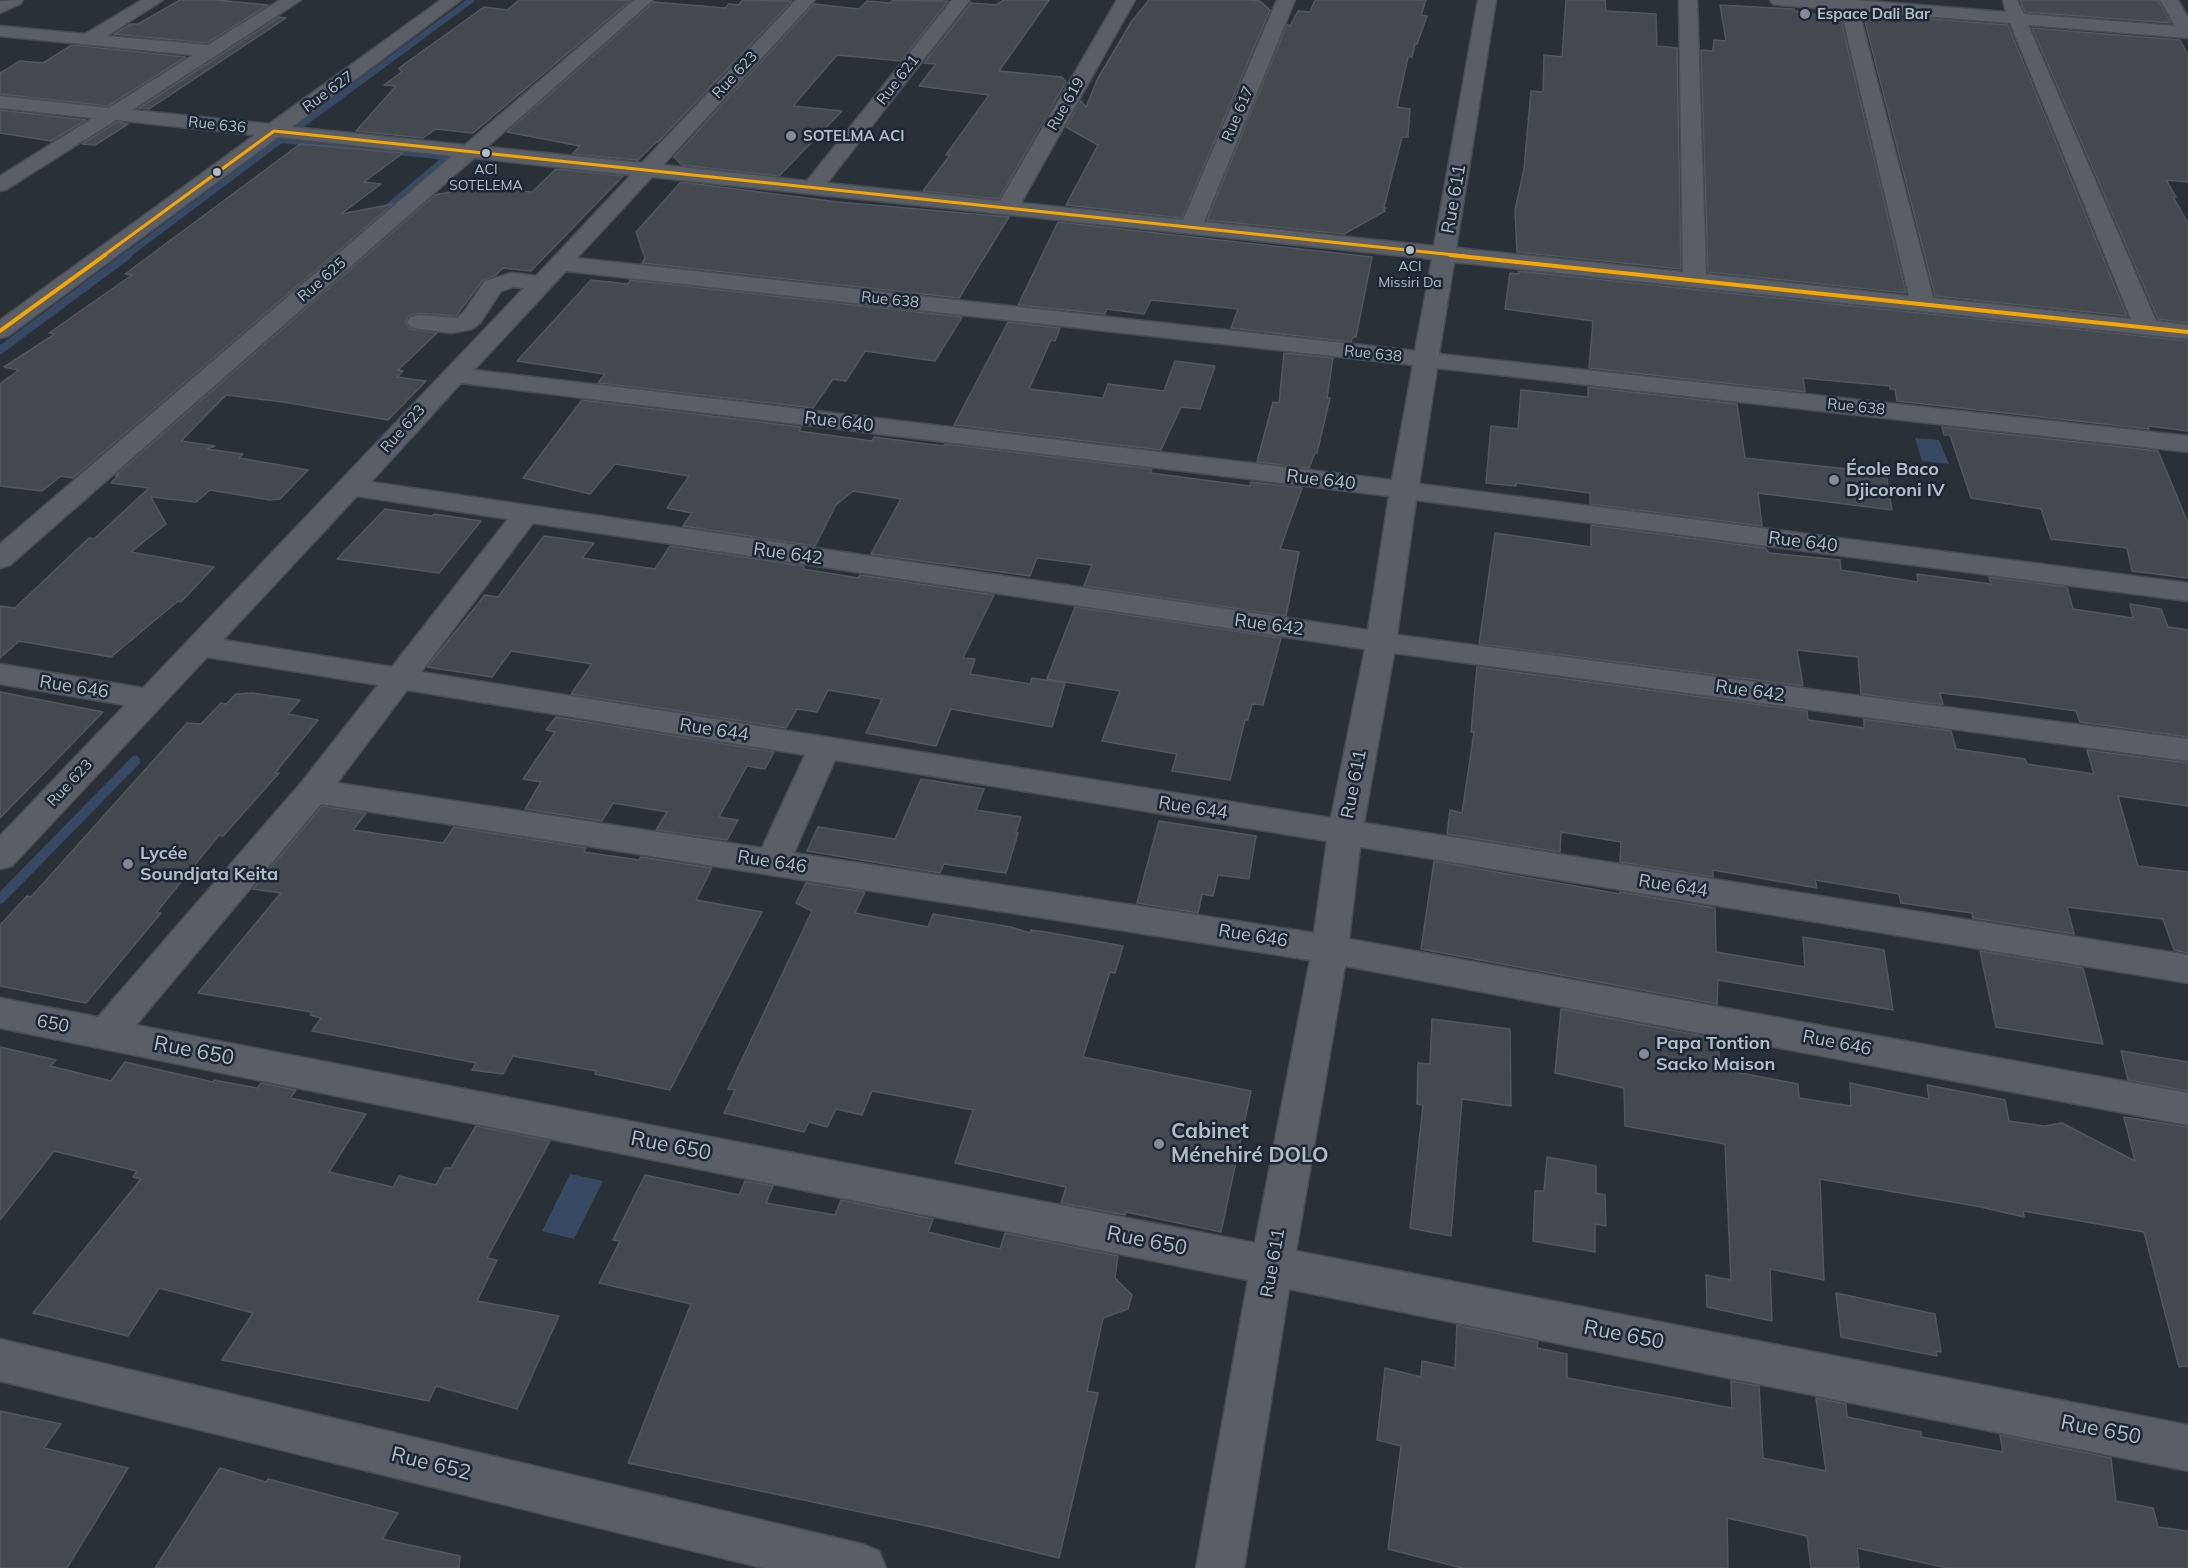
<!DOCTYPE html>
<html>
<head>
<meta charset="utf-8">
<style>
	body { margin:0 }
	canvas { display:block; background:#2a3038 }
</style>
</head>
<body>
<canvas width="2188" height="1568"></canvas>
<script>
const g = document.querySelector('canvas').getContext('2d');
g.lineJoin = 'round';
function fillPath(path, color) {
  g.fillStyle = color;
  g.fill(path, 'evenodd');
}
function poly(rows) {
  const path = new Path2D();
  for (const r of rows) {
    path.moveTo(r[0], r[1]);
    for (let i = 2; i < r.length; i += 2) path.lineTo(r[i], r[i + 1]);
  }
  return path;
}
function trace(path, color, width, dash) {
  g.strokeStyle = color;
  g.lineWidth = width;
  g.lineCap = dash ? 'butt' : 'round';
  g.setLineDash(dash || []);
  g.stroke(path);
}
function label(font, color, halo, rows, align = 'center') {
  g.font = font + ' Mulish,sans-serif';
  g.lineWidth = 5;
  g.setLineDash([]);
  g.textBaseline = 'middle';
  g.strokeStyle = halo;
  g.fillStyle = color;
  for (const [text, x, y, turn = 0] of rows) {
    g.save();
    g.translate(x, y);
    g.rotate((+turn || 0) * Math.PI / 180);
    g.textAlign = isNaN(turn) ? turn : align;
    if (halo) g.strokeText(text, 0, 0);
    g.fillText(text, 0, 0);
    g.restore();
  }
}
fillPath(poly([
	[1915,438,1939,440,1949,464,1922,461],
	[570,1174,603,1181,574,1239,542,1231]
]), '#384963');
trace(poly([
	[0,95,108,106],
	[378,215,447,157,281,140,471,0],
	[126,256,281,140]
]), '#384963', 6);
trace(poly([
	[0,350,128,255]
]), '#384963', 8);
trace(poly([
	[0,899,135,761]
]), '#384963', 10);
const building = poly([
	[180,0,217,0,268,5,207,43,114,34,131,24,138,24,180,0],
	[519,0,631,0,473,133,436,129,423,138,356,131,396,86,384,85,402,72,399,68,484,7,507,10,519,0],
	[743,0,792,1,658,142,657,141,638,160,572,154,580,146,507,132,654,2,725,8,729,4,738,5,743,0],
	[893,0,948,1,901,61,837,55,793,106,842,111,779,176,682,165,674,157,814,4,859,9,867,1,890,3,893,0],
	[1004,0,1049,0,999,71,1062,77,1066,82,999,199,923,191,950,155,946,155,989,95,919,86,936,64,924,63,971,3,996,5,1004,0],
	[1149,0,1250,0,1260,1,1270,10,1182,218,1066,205,1098,145,1066,127,1081,101,1086,107,1098,78,1132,21,1149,0],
	[1315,0,1426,0,1421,15,1427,16,1417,44,1415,44,1412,57,1408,57,1397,107,1410,109,1408,137,1402,137,1384,207,1386,208,1383,210,1385,211,1344,234,1207,220,1287,24,1290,26,1298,11,1310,12,1315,0],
	[1566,0,1605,0,1606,11,1656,14,1657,46,1677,48,1681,269,1517,252,1515,210,1524,169,1531,91,1543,92,1544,55,1562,57,1566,0],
	[2020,0,2158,0,2171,23,2025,12,2020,0],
	[1720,5,1794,9,1795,11,1809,14,1840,16,1906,293,1708,272,1701,50,1713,51,1714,40,1726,41,1720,5],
	[1863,14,1899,19,1904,17,2008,25,2127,316,1935,296,1863,14],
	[279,17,286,18,149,109,139,108,279,17],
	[2032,28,2180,40,2188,55,2188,182,2166,180,2176,197,2173,197,2188,223,2188,323,2158,319,2032,28],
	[72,45,186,57,108,106,0,94,0,73,20,61,43,63,72,45],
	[0,110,86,120,51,141,0,133,0,110],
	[117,122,128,124,95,145,82,144,117,122],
	[300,144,403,153,364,182,381,184,341,214,393,204,73,478,61,476,42,491,0,486,0,384,19,370,4,367,55,334,49,333,132,275,125,274,300,144],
	[556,169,623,176,531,271,503,268,495,276,483,280,456,316,419,313,409,316,405,322,410,329,437,333,398,370,403,371,397,377,426,381,388,420,283,402,226,395,181,441,215,446,207,449,243,454,239,458,308,470,280,499,270,500,210,490,196,502,151,497,166,524,131,552,214,567,181,602,178,601,111,657,19,641,0,658,0,606,15,608,89,538,94,539,149,488,111,483,119,475,115,476,435,195,460,190,467,185,532,192,556,169],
	[681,182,838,202,1009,217,959,298,642,263,645,258,636,232,681,182],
	[1058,222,1372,257,1356,337,1353,337,1351,342,1231,328,1238,309,1151,300,1144,314,1107,309,1105,314,1018,305,1058,222],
	[1518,271,2188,341,2188,431,2148,426,2149,429,1897,401,1895,389,1890,389,1890,386,1803,378,1805,392,1589,368,1593,321,1505,309,1510,273,1519,274,1518,271],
	[591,280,628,284,630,280,962,317,935,361,865,351,846,381,833,379,813,408,598,383,605,374,517,361,591,280],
	[1008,322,1060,328,1055,341,1051,340,1029,389,1103,398,1108,384,1164,391,1175,361,1215,366,1200,409,1181,407,1161,450,954,425,1008,322],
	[1284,353,1333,358,1327,398,1330,398,1317,453,1315,453,1309,468,1257,462,1273,402,1279,403,1284,353],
	[1588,387,1737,404,1745,458,1886,473,1892,510,1758,493,1762,526,1590,504,1590,493,1516,483,1516,486,1486,483,1491,426,1518,429,1521,390,1588,397,1588,387],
	[582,400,801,427,799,431,872,441,874,437,943,446,945,444,1152,469,1150,473,1250,486,1251,482,1302,488,1280,549,1299,552,1286,616,1084,586,1092,565,1037,558,1030,576,871,554,901,499,853,491,836,505,815,546,683,526,692,513,667,508,689,476,615,464,590,494,523,478,582,400],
	[1942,427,2158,451,2188,523,2188,578,2132,571,2127,548,2051,539,2041,509,1971,498,1950,435,1944,435,1942,427],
	[385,509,432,516,434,514,481,521,439,573,337,559,385,509],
	[1591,525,1765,548,1769,553,1840,560,1841,570,1918,582,1917,574,1991,584,1989,577,2067,587,2073,609,2133,618,2130,604,2161,609,2168,627,2188,630,2188,737,2080,722,2076,711,1985,698,1940,693,1943,705,1861,694,1858,657,1797,650,1803,686,1479,644,1495,533,1591,547,1591,525],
	[544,536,594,543,582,558,655,569,670,546,804,566,803,569,858,578,860,575,994,595,963,658,975,659,970,674,1030,684,1032,678,1065,683,1052,727,951,709,936,746,866,733,882,699,828,690,817,712,797,709,786,728,571,694,592,664,511,651,492,677,427,667,485,595,498,597,544,536],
	[1075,607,1281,638,1263,705,1252,704,1248,720,1245,720,1230,780,1172,771,1177,754,1102,741,1120,691,1047,679,1075,607],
	[1477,667,1807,711,1808,720,1864,728,1864,719,1951,731,1956,749,2025,759,2027,764,2094,774,2087,750,2188,763,2188,806,2118,796,2138,866,2188,872,2188,953,2174,950,2163,919,2067,907,2074,934,1973,918,1972,913,1901,903,1899,894,1815,880,1817,888,1713,870,1713,877,1620,862,1621,842,1561,832,1560,852,1447,834,1450,810,1462,813,1474,732,1471,732,1477,667],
	[0,692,103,712,0,818,0,692],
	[252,693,300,700,288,714,318,720,275,773,279,773,223,836,219,835,156,913,161,913,86,1003,0,986,0,925,27,896,31,897,187,723,201,724,221,703,226,704,236,694,252,693],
	[556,717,774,752,765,769,747,766,719,817,738,820,727,840,656,830,667,812,613,803,602,821,525,809,541,782,523,779,555,732,546,730,556,717],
	[921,779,984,789,976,810,1021,817,1016,832,1018,833,1006,873,944,864,940,873,807,851,818,827,895,839,921,779],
	[322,806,366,813,353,830,443,843,454,827,586,848,584,852,639,860,641,857,712,868,696,900,762,912,670,1090,595,1074,596,1071,513,1056,503,1074,472,1070,476,1063,312,1031,321,1018,310,1015,312,1012,198,993,281,893,253,889,322,806],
	[1159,821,1256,836,1249,879,1218,875,1213,896,1202,894,1198,913,1137,903,1159,821],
	[1434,861,1620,894,1620,892,1715,908,1716,952,1805,967,1803,937,1884,950,1893,1010,1718,980,1717,1004,1421,949,1434,861],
	[806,883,865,892,855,913,928,927,933,914,1011,927,1030,933,1031,930,1046,932,1123,946,1115,973,1110,972,1083,1057,1251,1091,1221,1232,1126,1212,1125,1215,1061,1203,1066,1187,955,1163,973,1110,872,1091,862,1115,836,1109,827,1127,809,1122,804,1132,724,1113,735,1090,728,1089,812,911,796,903,806,883],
	[1980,951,2083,968,2103,1044,1996,1027,1980,951],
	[1561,1009,1718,1039,1720,1069,1798,1084,1799,1098,1851,1106,1850,1083,1929,1099,1927,1085,2005,1100,2009,1121,2044,1126,2062,1123,2135,1161,2124,1117,2188,1127,2188,1366,2179,1367,2144,1232,2023,1211,2024,1217,1981,1207,1820,1179,1824,1280,1770,1269,1772,1321,1707,1307,1706,1275,1731,1280,1725,1144,1625,1126,1624,1088,1555,1073,1561,1009],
	[1432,1019,1510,1029,1511,1106,1462,1099,1451,1236,1410,1228,1423,1105,1417,1104,1418,1063,1430,1064,1432,1019],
	[0,1047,56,1060,50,1066,111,1081,125,1062,213,1082,214,1080,257,1088,261,1083,296,1090,290,1098,366,1114,329,1172,393,1187,399,1176,436,1185,445,1168,451,1168,476,1126,550,1141,487,1258,497,1260,477,1301,559,1316,517,1409,436,1386,429,1401,222,1360,253,1313,159,1288,128,1336,33,1313,141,1179,133,1177,137,1171,54,1151,0,1220,0,1047],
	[2121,1051,2188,1062,2188,1091,2128,1080,2121,1051],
	[1547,1157,1596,1166,1596,1193,1605,1195,1606,1226,1595,1224,1595,1252,1533,1241,1535,1191,1544,1191,1547,1157],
	[645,1175,739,1195,745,1181,773,1186,766,1203,835,1215,841,1200,933,1219,928,1232,1000,1249,1005,1233,1118,1256,1115,1278,1132,1295,1128,1309,1103,1318,1087,1391,1098,1393,1059,1558,941,1529,628,1463,691,1304,599,1283,620,1241,613,1240,645,1175],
	[1836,1293,1935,1314,1941,1352,1936,1351,1937,1356,1841,1337,1836,1293],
	[1457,1325,1538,1342,1537,1348,1567,1354,1567,1378,1732,1408,1731,1381,1759,1386,1763,1458,1826,1471,1816,1398,1846,1404,1847,1417,1921,1432,1921,1437,2003,1452,2000,1435,2111,1458,2116,1501,2153,1508,2158,1527,2188,1531,2188,1568,1947,1568,1857,1548,1859,1568,1811,1568,1807,1536,1727,1518,1728,1568,1462,1568,1388,1549,1401,1446,1377,1440,1385,1368,1421,1377,1422,1361,1455,1368,1457,1325],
	[0,1411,61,1424,44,1448,128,1468,67,1568,0,1568,0,1411],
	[220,1468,266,1482,268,1479,398,1513,382,1539,460,1556,459,1568,155,1568,220,1468]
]);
fillPath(building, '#444950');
trace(building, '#52575f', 1.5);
const minor = poly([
	[23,0,20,4,0,13,0,1,23,0],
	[142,0,163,0,107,36,208,45,280,0,301,0,132,110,269,124,441,0,461,0,292,127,465,145,634,0,653,0,487,147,642,163,796,0,815,0,663,165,807,181,952,0,970,0,827,183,1000,201,1117,0,1135,0,1021,203,1183,220,1277,0,1295,0,1204,222,1434,246,1478,0,1496,0,1456,248,1683,272,1679,0,1697,0,1706,274,1909,296,1841,10,1779,5,1773,4,1770,0,1856,0,2006,12,2003,0,2017,0,2024,14,2175,26,2160,0,2178,0,2188,18,2188,38,2028,25,2156,321,2188,325,2188,339,1454,262,1439,354,2188,436,2188,452,1437,368,1419,484,2188,583,2188,601,1416,500,1397,635,2188,739,2188,761,1394,653,1364,823,2188,955,2188,983,1360,847,1349,939,2188,1093,2188,1125,1345,966,1296,1251,2188,1425,2188,1471,1289,1289,1244,1568,1196,1568,1248,1280,0,1028,0,998,98,1017,301,783,378,685,207,657,12,866,0,869,0,836,125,705,0,684,0,664,143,688,524,288,513,287,501,291,480,323,472,329,452,333,419,329,411,327,407,322,411,317,419,315,457,318,463,313,485,281,512,273,536,276,631,175,474,158,10,565,0,568,0,544,452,156,278,137,8,336,0,338,0,320,255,135,116,120,7,189,0,191,0,176,93,118,0,108,0,96,109,108,193,55,0,36,0,26,85,34,142,0],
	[1859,11,2010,23,2131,319,1933,298,1859,11],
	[652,177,812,194,1432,259,1415,351,577,258,652,177],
	[566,271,1413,365,1392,480,474,370,566,271],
	[461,383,1389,496,1368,630,371,482,461,383],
	[357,496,508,519,392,667,223,640,357,496],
	[533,523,1365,649,1331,818,421,672,533,523],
	[407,690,805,755,762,848,337,783,407,690],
	[835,760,1327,841,1314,933,794,853,835,760],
	[321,804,1310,960,1255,1243,136,1025,321,804],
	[0,1339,862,1544,879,1551,886,1568,763,1568,0,1381,0,1339]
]);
trace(minor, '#484c53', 3);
fillPath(minor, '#5a5e66');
trace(poly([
	[103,256,274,131,1464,256]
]), '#f7a600', 3);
trace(poly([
	[1450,255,2188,332],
	[0,331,105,255]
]), '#f7a600', 4);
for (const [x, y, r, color] of [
	[1805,14,6,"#848b96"],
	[791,136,6,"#848b96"],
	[486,153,5,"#b4bcc9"],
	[217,172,5,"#b4bcc9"],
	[1410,250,5,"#b4bcc9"],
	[1834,480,6,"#848b96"],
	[128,864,6,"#848b96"],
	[1644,1054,6,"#848b96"],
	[1159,1144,6,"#848b96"]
]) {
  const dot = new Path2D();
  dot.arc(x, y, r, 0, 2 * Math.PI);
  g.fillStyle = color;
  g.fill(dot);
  trace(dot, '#1d2633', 2);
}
label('14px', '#b4bcc9', '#1d2633', [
	["ACI",486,170],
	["SOTELEMA",486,186],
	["ACI",1410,267],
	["Missiri Da",1410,283]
]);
label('bold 15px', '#b4bcc9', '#1d2633', [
	["Espace Dali Bar",1817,14],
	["SOTELMA ACI",803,136]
], 'left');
label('15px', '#b4bcc9', '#1d2633', [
	["Rue 623",735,75,-47],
	["Rue 621",898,80,-52],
	["Rue 627",328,92,-36],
	["Rue 619",1066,104,-60],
	["Rue 617",1238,114,-67],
	["Rue 636",217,125,6],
	["Rue 625",322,280,-41],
	["Rue 638",890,300,6],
	["Rue 638",1373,354,6],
	["Rue 638",1856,407,6],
	["Rue 623",403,429,-48],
	["Rue 623",70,783,-47]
]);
label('18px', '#b4bcc9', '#1d2633', [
	["Rue 611",1454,199,-80],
	["Rue 640",839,422,7],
	["Rue 640",1321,480,7],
	["Rue 640",1803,542,7],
	["Rue 642",788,554,8],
	["Rue 642",1269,625,8],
	["Rue 646",74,687,9],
	["Rue 642",1750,691,8],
	["Rue 644",714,730,9],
	["Rue 611",1354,784,-79],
	["Rue 644",1193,808,9],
	["Rue 646",772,862,9],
	["Rue 644",1673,886,9],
	["Rue 646",1253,936,9],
	["650",53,1024,11],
	["Rue 646",1837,1043,11],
	["Rue 611",1273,1263,-80]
]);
label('bold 18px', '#b4bcc9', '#1d2633', [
	["École Baco",1846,470],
	["Djicoroni IV",1846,491],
	["Lycée",140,854],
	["Soundjata Keita",140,875],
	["Papa Tontion",1656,1044],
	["Sacko Maison",1656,1065]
], 'left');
label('21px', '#b4bcc9', '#1d2633', [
	["Rue 650",194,1051,11],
	["Rue 650",671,1146,11],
	["Rue 650",1147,1241,11],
	["Rue 650",1624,1335,11],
	["Rue 650",2101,1430,11],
	["Rue 652",431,1464,14]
]);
label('bold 21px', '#b4bcc9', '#1d2633', [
	["Cabinet",1171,1132],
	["Ménehiré DOLO",1171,1156]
], 'left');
</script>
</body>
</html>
